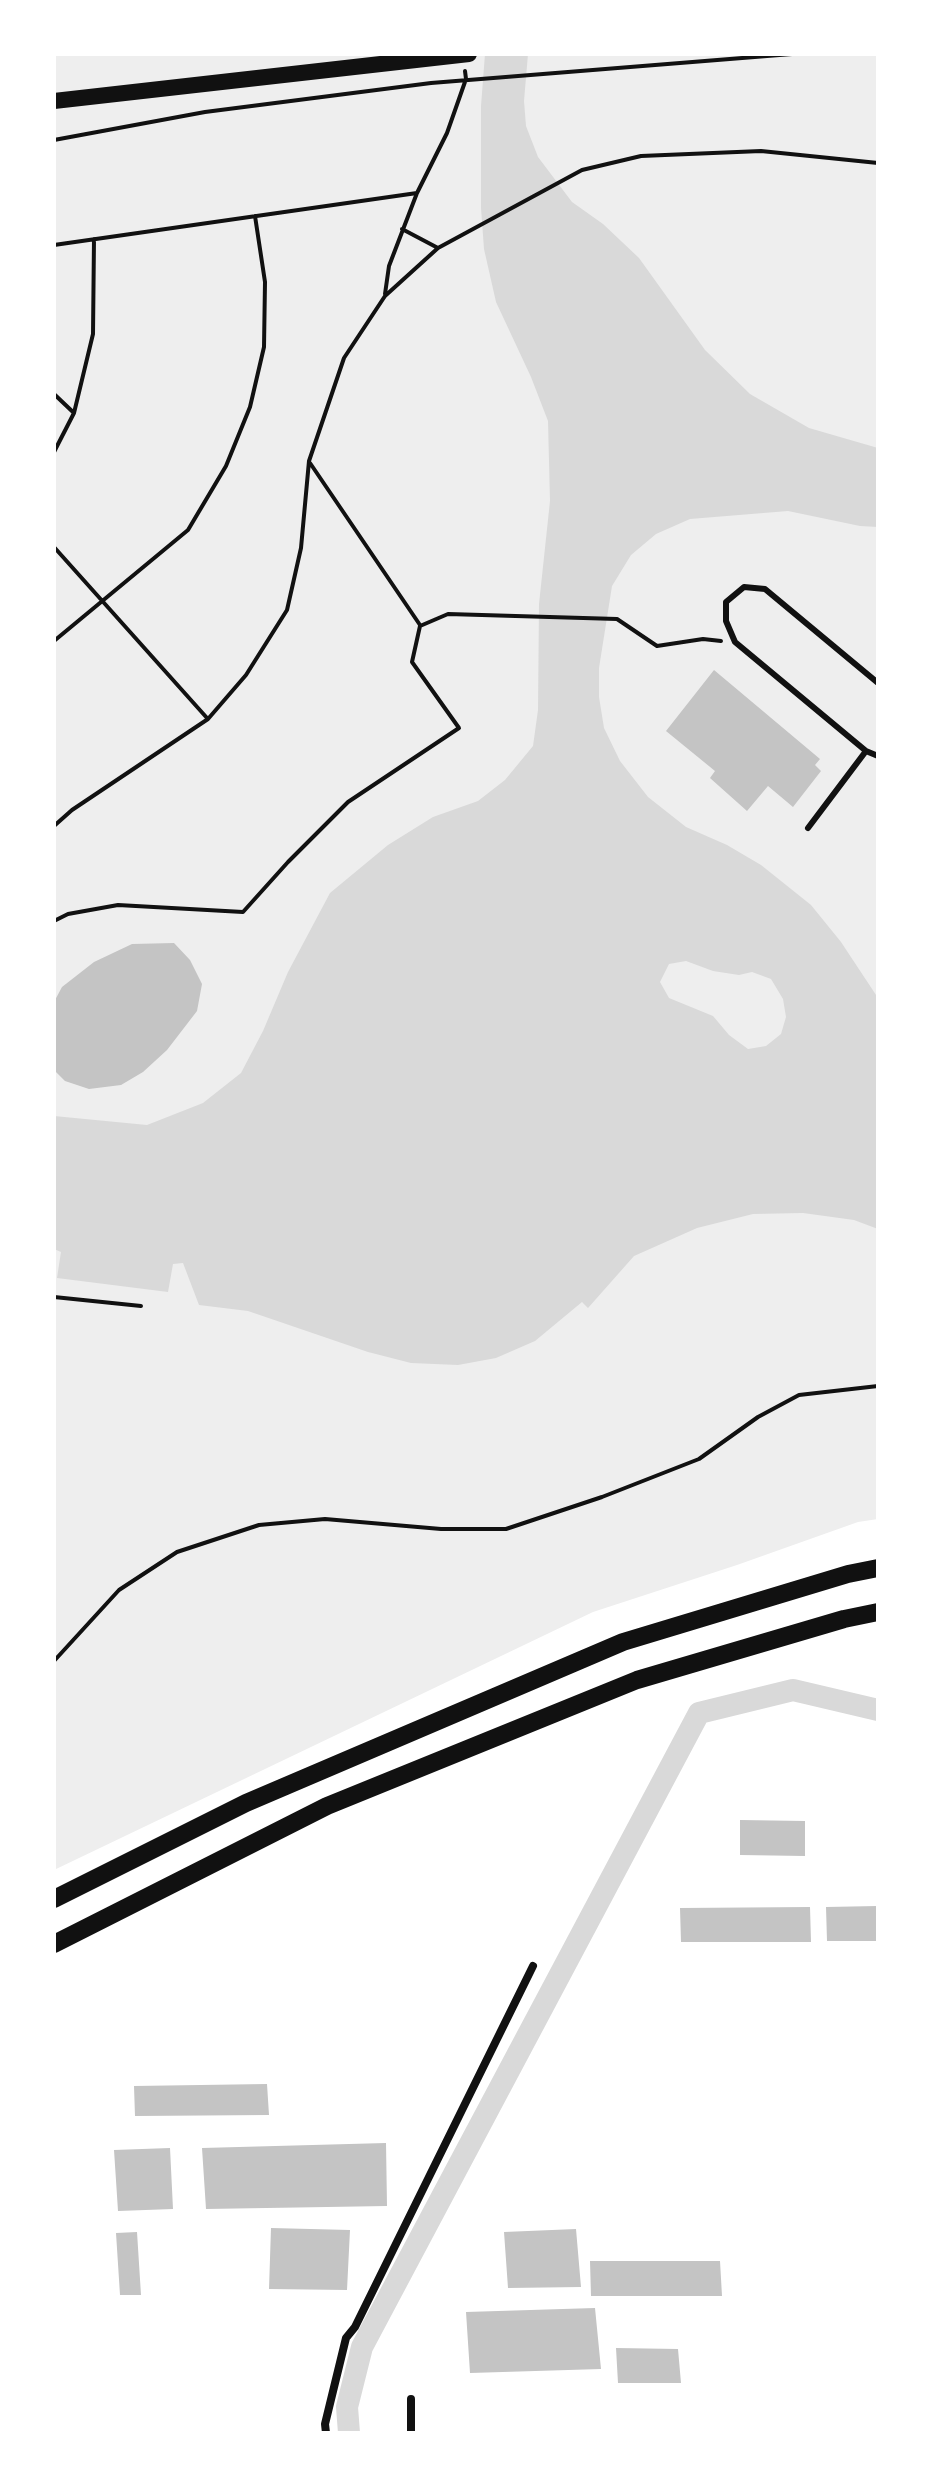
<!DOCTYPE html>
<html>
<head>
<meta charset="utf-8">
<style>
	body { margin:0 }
	#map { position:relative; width:932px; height:2487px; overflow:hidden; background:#fff; font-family:Karla,sans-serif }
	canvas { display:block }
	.frame { position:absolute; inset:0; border:56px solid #fff; pointer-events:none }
</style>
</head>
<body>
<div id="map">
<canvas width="932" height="2487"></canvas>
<div class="frame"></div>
</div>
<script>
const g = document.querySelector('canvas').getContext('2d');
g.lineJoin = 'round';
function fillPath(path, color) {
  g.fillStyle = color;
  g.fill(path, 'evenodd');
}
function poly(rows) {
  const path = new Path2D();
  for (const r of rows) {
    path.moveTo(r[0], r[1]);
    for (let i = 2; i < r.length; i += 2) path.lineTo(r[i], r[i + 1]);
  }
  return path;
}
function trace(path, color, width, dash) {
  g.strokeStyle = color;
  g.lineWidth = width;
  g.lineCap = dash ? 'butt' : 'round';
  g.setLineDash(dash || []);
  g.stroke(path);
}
fillPath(poly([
	[54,54,878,54,878,1519,858,1522,737,1565,593,1612,54,1870]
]), '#eee');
fillPath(poly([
	[485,54,528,54,524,101,526,126,538,157,572,202,603,224,639,258,705,350,750,394,809,428,878,448,878,527,860,526,788,511,690,519,656,534,631,555,612,586,599,668,599,697,604,728,620,761,648,797,686,827,727,845,761,865,811,905,841,942,878,998,878,1229,854,1220,803,1213,753,1214,697,1228,634,1256,588,1308,582,1302,535,1341,496,1358,458,1365,411,1363,368,1352,248,1311,199,1305,183,1263,173,1264,168,1292,57,1278,61,1252,54,1249,54,1116,147,1125,203,1103,241,1073,263,1031,288,972,330,893,388,845,433,817,478,801,505,780,533,746,538,710,539,604,550,501,548,421,531,377,496,302,484,249,481,208,481,106],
	[686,961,713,971,739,975,752,972,771,979,783,999,786,1017,781,1034,766,1046,748,1049,729,1035,713,1016,669,998,660,982,669,964]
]), '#d9d9d9');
trace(poly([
	[349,2433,347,2407,362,2347,699,1713,793,1690,878,1710]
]), '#d9d9d9', 22);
fillPath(poly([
	[714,670,820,759,815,765,821,771,793,807,768,786,747,811,710,778,715,771,666,731],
	[174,943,190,960,202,984,197,1011,167,1050,143,1072,121,1085,89,1089,65,1081,54,1070,54,1002,62,987,94,962,132,944],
	[740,1820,805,1821,805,1856,740,1855],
	[878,1906,878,1941,827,1941,826,1907],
	[810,1907,811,1942,681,1942,680,1908],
	[267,2084,269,2115,135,2116,134,2086],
	[386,2143,387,2206,206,2209,202,2148],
	[170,2148,173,2209,118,2211,114,2150],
	[271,2228,350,2230,347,2290,269,2289],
	[576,2229,581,2287,508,2288,504,2232],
	[137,2232,141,2295,120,2295,116,2233],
	[590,2261,720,2261,722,2296,591,2296],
	[595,2308,601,2369,470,2373,466,2312],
	[616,2348,678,2349,681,2383,618,2383]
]), '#c4c4c4');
trace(poly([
	[54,140,205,112,431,83,792,54],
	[402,229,438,248],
	[54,245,417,193],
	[385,294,389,266,417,193,447,133,466,79,465,71],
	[54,394,74,413],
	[54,452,74,413,93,334,94,239],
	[310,463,420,625],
	[54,547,207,718],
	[54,641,188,530,226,466,250,407,264,347,265,282,255,216],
	[54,826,72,810,208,719,246,675,287,610,301,548,309,461,344,358,385,296,438,248,582,170,641,156,761,151,878,163],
	[54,921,68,914,118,905,243,912,288,862,348,802,459,728,412,662,420,626,448,614,617,619,657,646,703,639,721,641],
	[54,1297,141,1306],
	[54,1661,119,1590,177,1552,259,1525,325,1519,441,1529,506,1529,602,1497,699,1459,758,1417,799,1395,878,1386]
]), '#111', 4);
trace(poly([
	[878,683,765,589,744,587,726,602,726,621,735,642,866,751,878,756],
	[808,828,866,751]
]), '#111', 6);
trace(poly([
	[326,2433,325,2424,346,2338,355,2327,533,1966],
	[411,2433,411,2399]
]), '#111', 8);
trace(poly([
	[54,101,469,54]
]), '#111', 16);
trace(poly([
	[54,1899,246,1803,623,1642,848,1574,878,1568],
	[54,1944,327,1806,637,1680,844,1619,878,1612]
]), '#111', 18);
</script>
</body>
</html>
